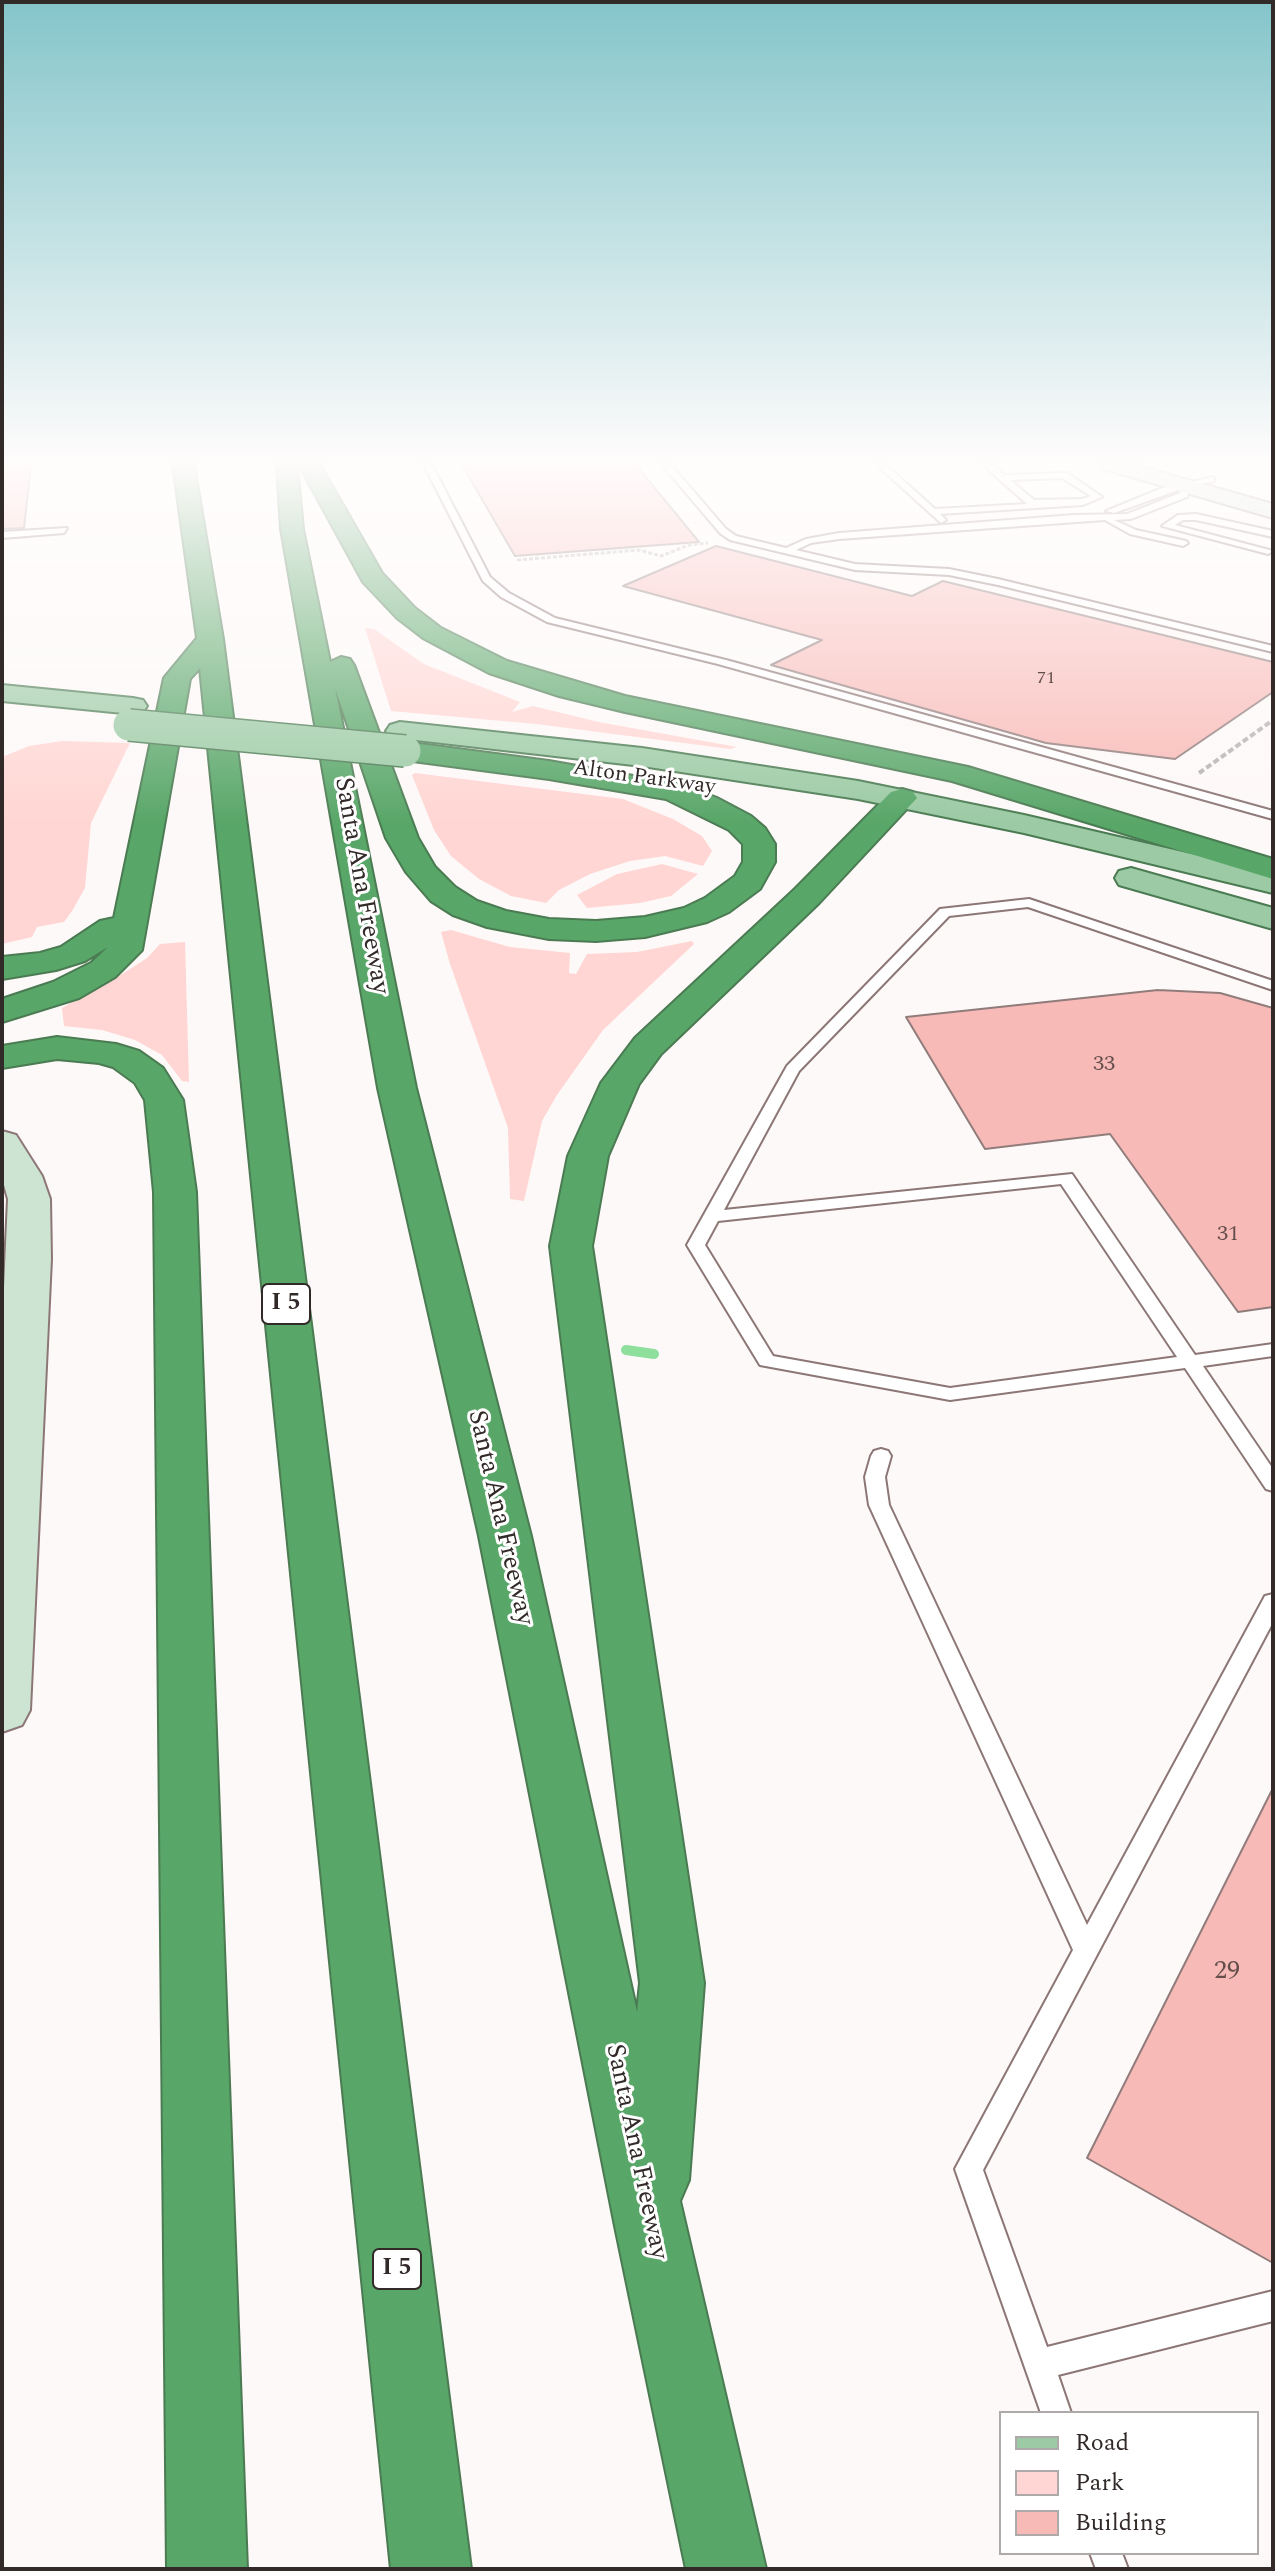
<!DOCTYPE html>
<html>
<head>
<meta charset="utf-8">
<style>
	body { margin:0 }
	#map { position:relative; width:1275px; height:2571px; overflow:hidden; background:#fef9f9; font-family:Spectral,serif }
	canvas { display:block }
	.frame { position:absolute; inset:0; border:4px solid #322a29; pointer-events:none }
	.legend { position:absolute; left:999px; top:2411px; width:260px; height:144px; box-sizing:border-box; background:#fff; border:2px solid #adaaa9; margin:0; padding:10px 14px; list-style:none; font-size:24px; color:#322a29 }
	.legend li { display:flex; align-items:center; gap:16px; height:40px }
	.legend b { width:40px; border:2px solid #adaaa9 }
</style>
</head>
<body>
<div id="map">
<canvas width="1275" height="2571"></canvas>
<div class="frame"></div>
<ul class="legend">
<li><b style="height:10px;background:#9bcaa4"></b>Road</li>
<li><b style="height:22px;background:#ffd6d3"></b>Park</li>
<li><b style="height:22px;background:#f8bab7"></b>Building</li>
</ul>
</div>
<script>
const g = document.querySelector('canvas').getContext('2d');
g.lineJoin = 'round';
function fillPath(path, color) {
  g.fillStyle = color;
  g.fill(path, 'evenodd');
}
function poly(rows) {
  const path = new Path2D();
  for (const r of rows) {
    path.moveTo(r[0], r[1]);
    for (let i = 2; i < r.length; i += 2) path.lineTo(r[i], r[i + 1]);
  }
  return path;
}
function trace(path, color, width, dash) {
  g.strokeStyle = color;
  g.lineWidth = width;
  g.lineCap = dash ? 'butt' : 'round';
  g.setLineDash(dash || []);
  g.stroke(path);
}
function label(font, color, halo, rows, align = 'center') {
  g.font = font + ' Spectral,serif';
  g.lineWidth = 6;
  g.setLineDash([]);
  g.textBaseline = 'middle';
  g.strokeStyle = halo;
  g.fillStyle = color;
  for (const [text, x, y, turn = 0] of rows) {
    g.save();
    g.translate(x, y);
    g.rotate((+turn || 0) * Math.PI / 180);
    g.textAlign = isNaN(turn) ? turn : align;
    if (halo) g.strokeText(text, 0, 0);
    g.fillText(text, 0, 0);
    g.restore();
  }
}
fillPath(poly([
	[365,628,374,629,424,664,520,702,512,712,533,706,599,722,737,747,730,749,536,724,391,711],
	[62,741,130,743,91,823,85,888,72,911,64,922,37,927,32,937,2,944,2,757,29,746],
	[415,773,623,799,673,819,702,836,712,851,703,866,665,856,630,861,590,874,559,890,546,903,511,896,479,879,451,856,434,830,412,775],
	[662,864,698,874,671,896,640,903,587,908,577,895,617,874],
	[451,930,510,947,570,953,569,973,576,974,587,954,637,952,692,941,694,944,603,1030,557,1095,542,1121,524,1201,510,1199,508,1128,450,964,441,932],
	[185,942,189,1082,182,1081,162,1055,135,1040,102,1030,64,1026,62,1008,113,980,147,958,160,944]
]), '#ffd6d3');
trace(poly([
	[626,1350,654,1354]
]), '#8ede9c', 10);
const building = poly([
	[2,465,31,465,24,528,2,529,2,465],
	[462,465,636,465,699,542,515,556,462,465],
	[716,546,912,596,943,581,1273,662,1273,692,1175,759,1046,743,771,665,822,640,623,586,716,546],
	[1158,990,1220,993,1273,1008,1273,1307,1238,1312,1110,1134,985,1149,906,1017,1158,990],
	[1273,1788,1273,2263,1087,2158,1273,1788]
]);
fillPath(building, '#f8bab7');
trace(building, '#907c7b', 2);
const lane = poly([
	[424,465,432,465,490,577,509,593,555,618,726,660,1273,811,1273,819,718,664,547,622,501,597,483,581,424,465],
	[662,465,671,465,726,529,736,536,786,548,806,539,839,533,1074,515,1127,514,1180,493,1181,489,1114,513,1106,511,1162,488,1214,477,1214,481,1190,487,1187,497,1131,519,1114,520,1136,530,1186,541,1188,543,1183,546,1130,534,1105,520,839,539,811,543,796,550,855,564,949,569,998,579,1273,646,1273,652,998,585,949,575,855,570,730,540,720,533,662,465],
	[877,465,886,465,935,509,1027,504,983,465,993,465,1004,475,1067,473,1102,497,1083,505,940,514,946,520,941,523,877,465],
	[1062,478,1091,496,1082,499,1034,500,1010,480,1062,478],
	[1196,514,1273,531,1273,537,1196,520,1183,520,1175,525,1273,551,1268,554,1162,526,1178,515,1196,514],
	[67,528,64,533,2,538,2,532,67,528],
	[1029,899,1273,981,1273,990,1028,907,949,916,799,1071,724,1210,1072,1174,1195,1355,1273,1344,1273,1356,1203,1366,1273,1469,1273,1491,1266,1489,1185,1368,950,1400,760,1365,687,1245,787,1066,940,909,1029,899],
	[1061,1184,1177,1357,950,1388,773,1356,705,1245,718,1221,1061,1184],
	[881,1449,888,1451,891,1456,885,1477,889,1505,1087,1925,1265,1596,1273,1594,1273,1622,983,2170,1047,2347,1273,2291,1273,2321,1058,2375,1071,2413,1041,2413,955,2169,1073,1950,869,1505,865,1477,871,1456,874,1451,881,1449],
	[1090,2553,1122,2553,1128,2569,1096,2569,1090,2553]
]);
const secondary = poly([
	[1101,465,1135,465,1273,504,1273,518,1104,469,1101,465],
	[2,1131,16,1135,42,1176,50,1199,51,1259,30,1710,22,1725,2,1732,2,1332,8,1199,2,1178,2,1131]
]);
const primary = poly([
	[2,685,133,698,143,700,147,706,143,712,133,714,2,701,2,685],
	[400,722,642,748,858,781,1024,815,1273,873,1273,893,1024,833,858,799,642,766,390,737,386,731,390,725,400,722],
	[1131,868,1273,908,1273,929,1119,885,1115,878,1119,871,1131,868]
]);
const highway = poly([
	[173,465,194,465,223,639,471,2569,391,2569,200,668,190,679,142,950,115,977,79,998,2,1022,2,999,53,982,91,963,108,947,85,961,56,970,2,979,2,957,40,953,61,947,100,921,114,918,164,678,197,638,173,465],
	[277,465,297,465,303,529,330,662,341,657,350,659,354,665,418,838,435,867,455,887,477,901,506,911,549,919,596,921,645,917,684,908,705,898,735,876,743,862,743,844,729,830,666,799,549,779,405,760,395,757,391,751,395,745,405,742,549,761,684,785,717,798,751,816,765,828,775,844,775,862,760,889,729,912,707,922,645,937,596,941,549,939,487,927,453,915,431,901,406,872,386,838,335,688,416,1088,531,1536,637,2012,640,1983,550,1246,568,1156,601,1083,635,1038,795,889,891,792,902,789,913,792,917,798,819,903,661,1054,639,1084,608,1156,592,1246,704,1983,689,2180,680,2201,766,2569,686,2569,615,2226,479,1536,378,1088,281,529,277,465],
	[299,465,320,465,382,573,415,608,441,628,507,661,625,696,968,767,1273,859,1273,879,952,781,625,712,559,696,489,673,423,638,397,618,363,582,299,465],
	[57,1037,116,1044,139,1051,163,1068,183,1100,196,1192,247,2569,167,2569,154,1192,145,1100,135,1083,113,1067,99,1063,57,1059,2,1068,2,1046,57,1037]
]);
trace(lane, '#8c7776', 4);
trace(secondary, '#8c7776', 4);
trace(primary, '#4b7b52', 4);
trace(highway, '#4b7b52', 4);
trace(poly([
	[517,560,639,550,661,556,689,545,708,543]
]), '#b8b2b2', 3, [4, 2]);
trace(poly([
	[1199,773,1273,720]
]), '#b8b2b2', 4, [6, 3]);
fillPath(lane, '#fff');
fillPath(secondary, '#cde4d2');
fillPath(primary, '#9bcaa4');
fillPath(highway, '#58a668');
const primaryBridge = poly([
	[129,725,405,751]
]);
trace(primaryBridge, '#4b7b52', 34, []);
trace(primaryBridge, '#9bcaa4', 31);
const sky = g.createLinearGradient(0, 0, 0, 825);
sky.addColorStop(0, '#84c5ca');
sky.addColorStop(0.56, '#fffcfc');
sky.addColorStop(1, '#fffcfc00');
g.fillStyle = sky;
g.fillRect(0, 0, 1275, 825);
label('18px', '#644e4c', null, [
	["71",1046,679]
]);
label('22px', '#322a29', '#fff', [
	["Alton Parkway",644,779,8]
]);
label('22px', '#644e4c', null, [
	["33",1104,1066],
	["31",1228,1236]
]);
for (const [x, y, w] of [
	[286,1304,48],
	[397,2269,48]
]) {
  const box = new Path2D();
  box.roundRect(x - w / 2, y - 20, w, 40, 6);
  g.fillStyle = '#fff';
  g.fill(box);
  trace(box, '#322a29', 2);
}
label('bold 24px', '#322a29', null, [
	["I 5",286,1304],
	["I 5",397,2269]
]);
label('26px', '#322a29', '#fff', [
	["Santa Ana Freeway",360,886,80],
	["Santa Ana Freeway",499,1518,77],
	["Santa Ana Freeway",635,2152,78]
]);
label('26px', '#644e4c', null, [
	["29",1227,1973]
]);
</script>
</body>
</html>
